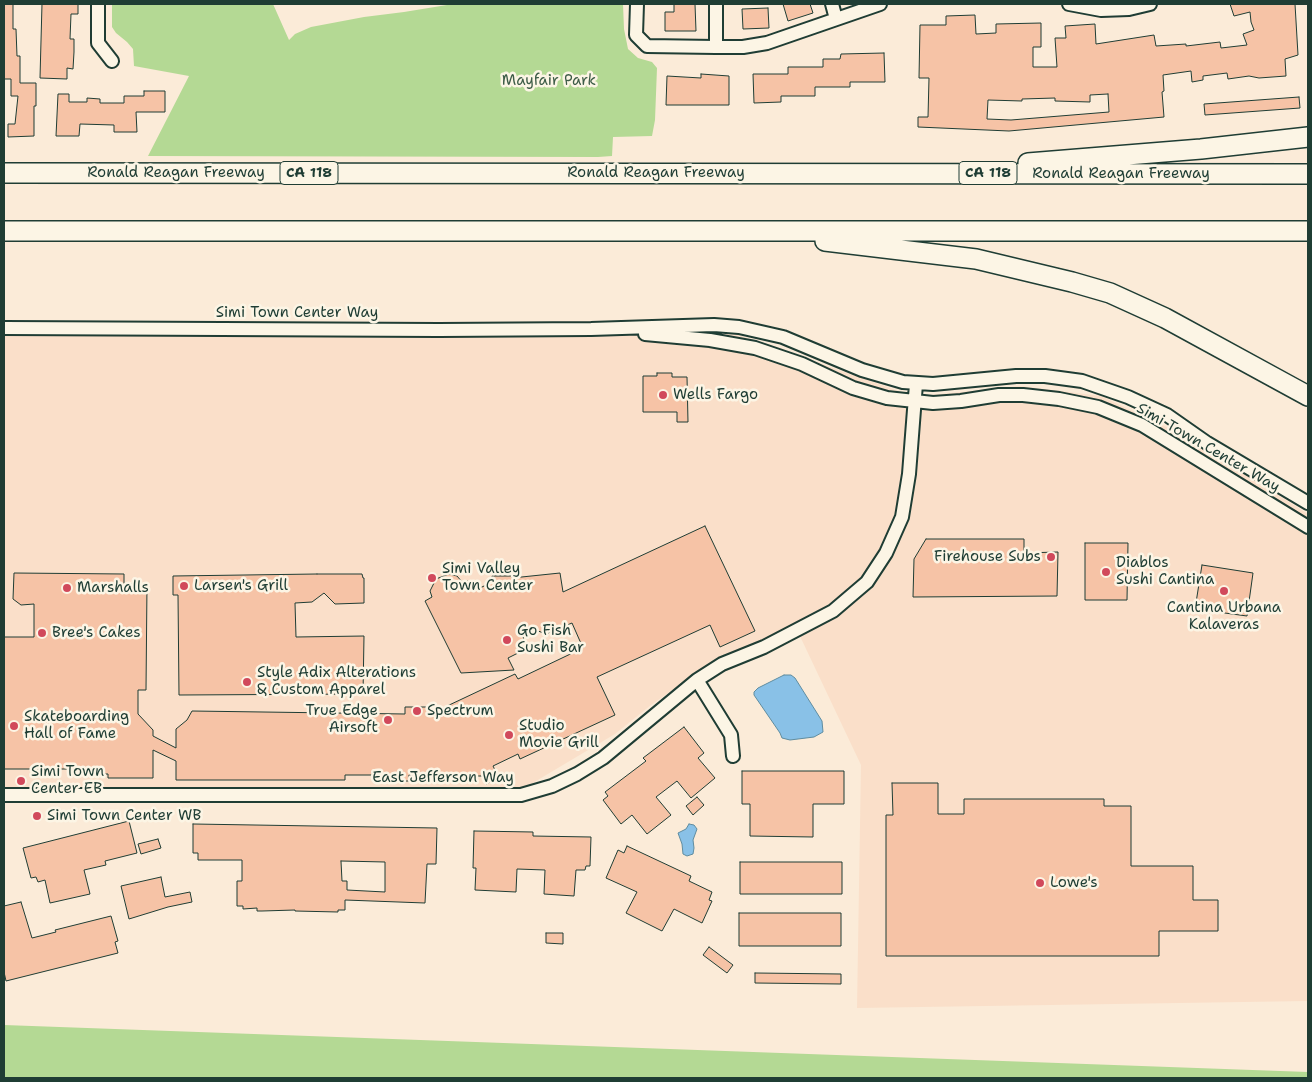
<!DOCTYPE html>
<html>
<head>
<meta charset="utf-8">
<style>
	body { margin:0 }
	#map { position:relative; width:1312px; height:1082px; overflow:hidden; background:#fbebd8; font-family:"Shantell Sans",sans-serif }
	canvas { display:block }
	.frame { position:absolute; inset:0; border:5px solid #1f3d34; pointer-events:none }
</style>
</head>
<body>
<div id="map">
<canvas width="1312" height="1082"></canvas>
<div class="frame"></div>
</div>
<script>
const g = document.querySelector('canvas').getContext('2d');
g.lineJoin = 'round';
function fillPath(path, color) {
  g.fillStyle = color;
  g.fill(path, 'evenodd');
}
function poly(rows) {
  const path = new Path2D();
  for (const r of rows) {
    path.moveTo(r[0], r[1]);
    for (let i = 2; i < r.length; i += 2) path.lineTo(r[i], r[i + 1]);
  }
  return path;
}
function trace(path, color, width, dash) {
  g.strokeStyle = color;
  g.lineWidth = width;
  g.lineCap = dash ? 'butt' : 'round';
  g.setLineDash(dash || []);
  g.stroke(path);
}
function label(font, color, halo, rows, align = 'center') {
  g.font = font + ' "Shantell Sans",sans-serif';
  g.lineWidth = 5;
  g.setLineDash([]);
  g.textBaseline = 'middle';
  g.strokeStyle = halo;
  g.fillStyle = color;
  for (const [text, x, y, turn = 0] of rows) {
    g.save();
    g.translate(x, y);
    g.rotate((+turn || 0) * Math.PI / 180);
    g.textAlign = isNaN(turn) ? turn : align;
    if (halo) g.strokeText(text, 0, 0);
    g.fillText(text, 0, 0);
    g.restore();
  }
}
fillPath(poly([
	[4,330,696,330,733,333,910,395,898,515,877,559,845,597,810,620,698,672,651,705,615,734,521,790,4,792],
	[1020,386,1101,396,1175,431,1308,514,1308,1001,857,1008,861,765,798,632,847,605,908,513,921,396]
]), '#fadfc9');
fillPath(poly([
	[112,4,273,4,289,40,295,34,311,27,364,17,404,12,453,4,623,4,624,29,628,49,638,58,652,62,657,68,655,120,652,136,613,137,612,156,598,157,148,156,189,76,134,66,133,49,127,42,116,33,112,27],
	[4,1025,1308,1072,1308,1078,4,1078]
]), '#b4d994');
const water = poly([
	[784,675,791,675,795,678,822,721,823,732,814,737,790,740,782,738,780,733,754,695,754,692,758,688,784,675],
	[689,824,694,825,697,829,693,840,694,848,693,854,687,856,683,854,682,844,678,833,686,829,689,824]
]);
fillPath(water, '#89c1e7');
trace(water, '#5f8c9f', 1);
const building = poly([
	[4,4,13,4,13,29,16,29,17,56,20,56,20,83,36,83,36,106,34,106,34,136,8,137,8,124,15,124,18,96,11,96,11,79,4,79,4,4],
	[42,4,78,4,78,14,71,14,70,39,74,39,74,52,73,69,67,68,67,79,40,78,42,4],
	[674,4,695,4,696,31,665,31,665,12,674,12,674,4],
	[783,4,810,4,813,13,788,21,783,4],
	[1230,4,1295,4,1298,55,1285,59,1286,76,1259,78,1249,76,1228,79,1227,73,1203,76,1203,80,1192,82,1191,71,1163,75,1164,91,1162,92,1164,117,1009,131,918,127,918,117,928,117,929,78,919,78,920,25,946,25,946,16,975,15,976,34,996,33,996,24,1041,23,1041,47,1033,47,1033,67,1057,67,1055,38,1066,38,1065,26,1095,24,1096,44,1154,35,1156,46,1186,44,1186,46,1220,42,1221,48,1247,45,1243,34,1254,30,1251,22,1250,12,1234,16,1230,4],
	[1108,94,1109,112,1011,120,987,119,988,100,1022,101,1022,99,1055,98,1055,101,1090,102,1090,95,1108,94],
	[768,8,769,28,743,29,742,9,768,8],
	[884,53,885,82,850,82,850,87,815,87,815,96,781,96,781,102,754,103,753,74,788,74,788,67,823,67,823,59,840,59,841,54,884,53],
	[701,74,729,76,729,105,666,105,667,76,701,78,701,74],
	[144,91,165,91,165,112,136,112,137,132,114,132,114,125,80,124,79,136,56,136,58,94,69,94,69,102,87,102,87,98,100,99,100,103,124,103,124,96,144,96,144,91],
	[1299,97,1300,108,1205,115,1204,104,1299,97],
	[657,373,672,373,672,377,687,377,688,422,677,422,677,412,643,412,643,376,657,376,657,373],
	[705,526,755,631,720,647,710,625,597,677,615,715,520,759,518,754,493,766,499,778,486,784,482,776,464,776,466,775,409,775,409,781,390,781,390,775,345,775,345,780,176,780,176,761,153,750,153,778,108,778,108,774,92,774,92,769,4,769,4,637,34,637,34,604,21,605,13,599,14,573,124,574,124,584,147,584,146,690,138,690,138,714,153,730,153,736,176,748,176,729,187,720,192,711,405,714,405,707,428,707,428,715,515,674,518,679,583,648,572,623,546,634,520,624,526,649,508,658,514,670,461,673,425,601,432,597,430,591,436,579,449,574,457,576,463,583,468,581,474,591,492,582,492,576,512,576,512,578,560,573,563,592,705,526],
	[926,539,1024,539,1024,553,1058,552,1057,596,913,597,914,559,926,539],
	[1085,543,1128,543,1127,600,1085,600,1085,543],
	[1202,565,1253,573,1247,616,1195,609,1202,565],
	[317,574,362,574,363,578,364,578,364,603,335,604,324,593,312,602,295,603,296,637,364,636,363,694,179,695,178,595,173,595,173,576,317,574],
	[684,727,704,753,698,758,715,778,691,798,677,781,656,797,671,815,647,834,632,815,621,824,603,800,608,796,605,792,646,761,643,758,684,727],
	[742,771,844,771,844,804,813,804,813,837,750,836,750,804,742,804,742,771],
	[892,783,938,783,938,814,964,814,964,799,1104,799,1104,806,1131,806,1131,866,1193,866,1193,900,1218,900,1218,931,1159,931,1159,956,886,956,886,815,893,815,892,783],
	[697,797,704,805,693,815,686,806,697,797],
	[129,821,137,853,105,861,106,865,84,870,90,894,50,903,45,880,38,882,36,877,31,878,23,848,129,821],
	[193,824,437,828,436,864,427,864,425,903,345,900,345,910,338,910,338,912,295,911,295,910,262,911,257,911,257,908,243,909,243,906,237,906,237,881,242,881,242,860,198,860,198,853,193,853,193,824],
	[341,861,385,862,385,892,347,890,347,881,342,881,341,861],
	[474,831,533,832,533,836,591,837,590,866,586,866,585,870,576,870,574,896,544,894,545,870,517,869,516,892,475,890,476,868,473,868,474,831],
	[158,839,161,848,141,854,138,844,158,839],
	[627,846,691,876,689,881,712,892,709,900,712,901,702,923,674,909,662,931,626,913,637,892,606,878,618,850,624,853,627,846],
	[740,862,842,862,842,894,740,894,740,862],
	[161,877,165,897,190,892,192,902,168,907,129,919,121,886,161,877],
	[21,902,32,938,56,932,55,930,111,916,118,941,115,942,118,953,6,981,4,972,4,906,21,902],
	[739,913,841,913,841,946,739,946,739,913],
	[546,933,563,933,563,944,546,943,546,933],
	[709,947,733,965,727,973,703,955,709,947],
	[755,973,841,974,841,984,755,983,755,973]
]);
fillPath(building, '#f6c3a6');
trace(building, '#1f3d34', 1);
const minor = poly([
	[98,4,98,43,112,61],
	[637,4,636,35,647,46,716,47,743,47,767,43,880,4],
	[716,4,716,47],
	[832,4,836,19],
	[1069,4,1101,10,1129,9,1150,4],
	[4,328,439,330,591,329,714,325,739,327,783,337,862,370,903,382,933,384,1016,376,1045,376,1082,381,1128,397,1167,415,1207,443,1308,503],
	[645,334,710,340,755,348,802,364,853,388,887,398,933,403,961,401,999,395,1023,395,1059,399,1098,407,1142,425,1308,527],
	[697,680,731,735,733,756],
	[4,795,521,795,552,786,577,774,603,758,697,680,722,664,764,647,833,611,867,582,886,553,902,517,909,474,916,384]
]);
const highway = poly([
	[1028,163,1201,149,1308,137],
	[4,173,1308,174],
	[4,231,1308,231],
	[825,241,976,259,1072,282,1110,293,1165,318,1308,396]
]);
trace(minor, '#1f3d34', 16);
trace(highway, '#1f3d34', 22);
trace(minor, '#fcf5e5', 12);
trace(highway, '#fcf5e5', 19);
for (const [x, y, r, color] of [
	[663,395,5,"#d1495b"],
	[1051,557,5,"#d1495b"],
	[1106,572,5,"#d1495b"],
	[432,578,5,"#d1495b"],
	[184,586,5,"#d1495b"],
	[67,588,5,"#d1495b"],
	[1224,591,5,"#d1495b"],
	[42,633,5,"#d1495b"],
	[507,640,5,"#d1495b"],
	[247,682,5,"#d1495b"],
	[417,711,5,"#d1495b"],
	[388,720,5,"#d1495b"],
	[14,726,5,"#d1495b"],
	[509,735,5,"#d1495b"],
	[21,781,5,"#d1495b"],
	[37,816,5,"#d1495b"],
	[1040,883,5,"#d1495b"]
]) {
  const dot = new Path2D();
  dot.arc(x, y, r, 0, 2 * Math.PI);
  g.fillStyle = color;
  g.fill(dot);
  trace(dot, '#fcf5e5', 2);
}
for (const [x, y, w] of [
	[309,173,58],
	[988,173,58]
]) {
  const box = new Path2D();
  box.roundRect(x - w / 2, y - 11.5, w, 23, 4);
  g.fillStyle = '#fcf5e5';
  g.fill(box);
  trace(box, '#1f3d34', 1);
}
label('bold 14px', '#1f3d34', null, [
	["CA 118",309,173],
	["CA 118",988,173]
]);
label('15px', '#3d5c47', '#fcf5e5', [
	["Mayfair Park",549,81]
]);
label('15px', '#1f3d34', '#fcf5e5', [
	["Ronald Reagan Freeway",176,173],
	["Ronald Reagan Freeway",656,173],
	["Ronald Reagan Freeway",1121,174],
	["Simi Town Center Way",297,313],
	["Simi Town Center Way",1208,448,30],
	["East Jefferson Way",443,778]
]);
label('15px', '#1f3d34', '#fcf5e5', [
	["Wells Fargo",673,395],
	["Firehouse Subs",1041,557,"right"],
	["Diablos",1116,563],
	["Sushi Cantina",1116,580],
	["Simi Valley",442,569],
	["Town Center",442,586],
	["Larsen's Grill",194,586],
	["Marshalls",77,588],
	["Cantina Urbana",1224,608,"center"],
	["Kalaveras",1224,625,"center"],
	["Go Fish",517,631],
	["Sushi Bar",517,648],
	["Bree's Cakes",52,633],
	["Style Adix Alterations",257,673],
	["& Custom Apparel",257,690],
	["True Edge",378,711,"right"],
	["Airsoft",378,728,"right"],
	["Spectrum",427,711],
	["Skateboarding",24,717],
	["Hall of Fame",24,734],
	["Studio",519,726],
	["Movie Grill",519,743],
	["Simi Town",31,772],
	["Center EB",31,789],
	["Simi Town Center WB",47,816],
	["Lowe's",1050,883]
], 'left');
</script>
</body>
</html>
